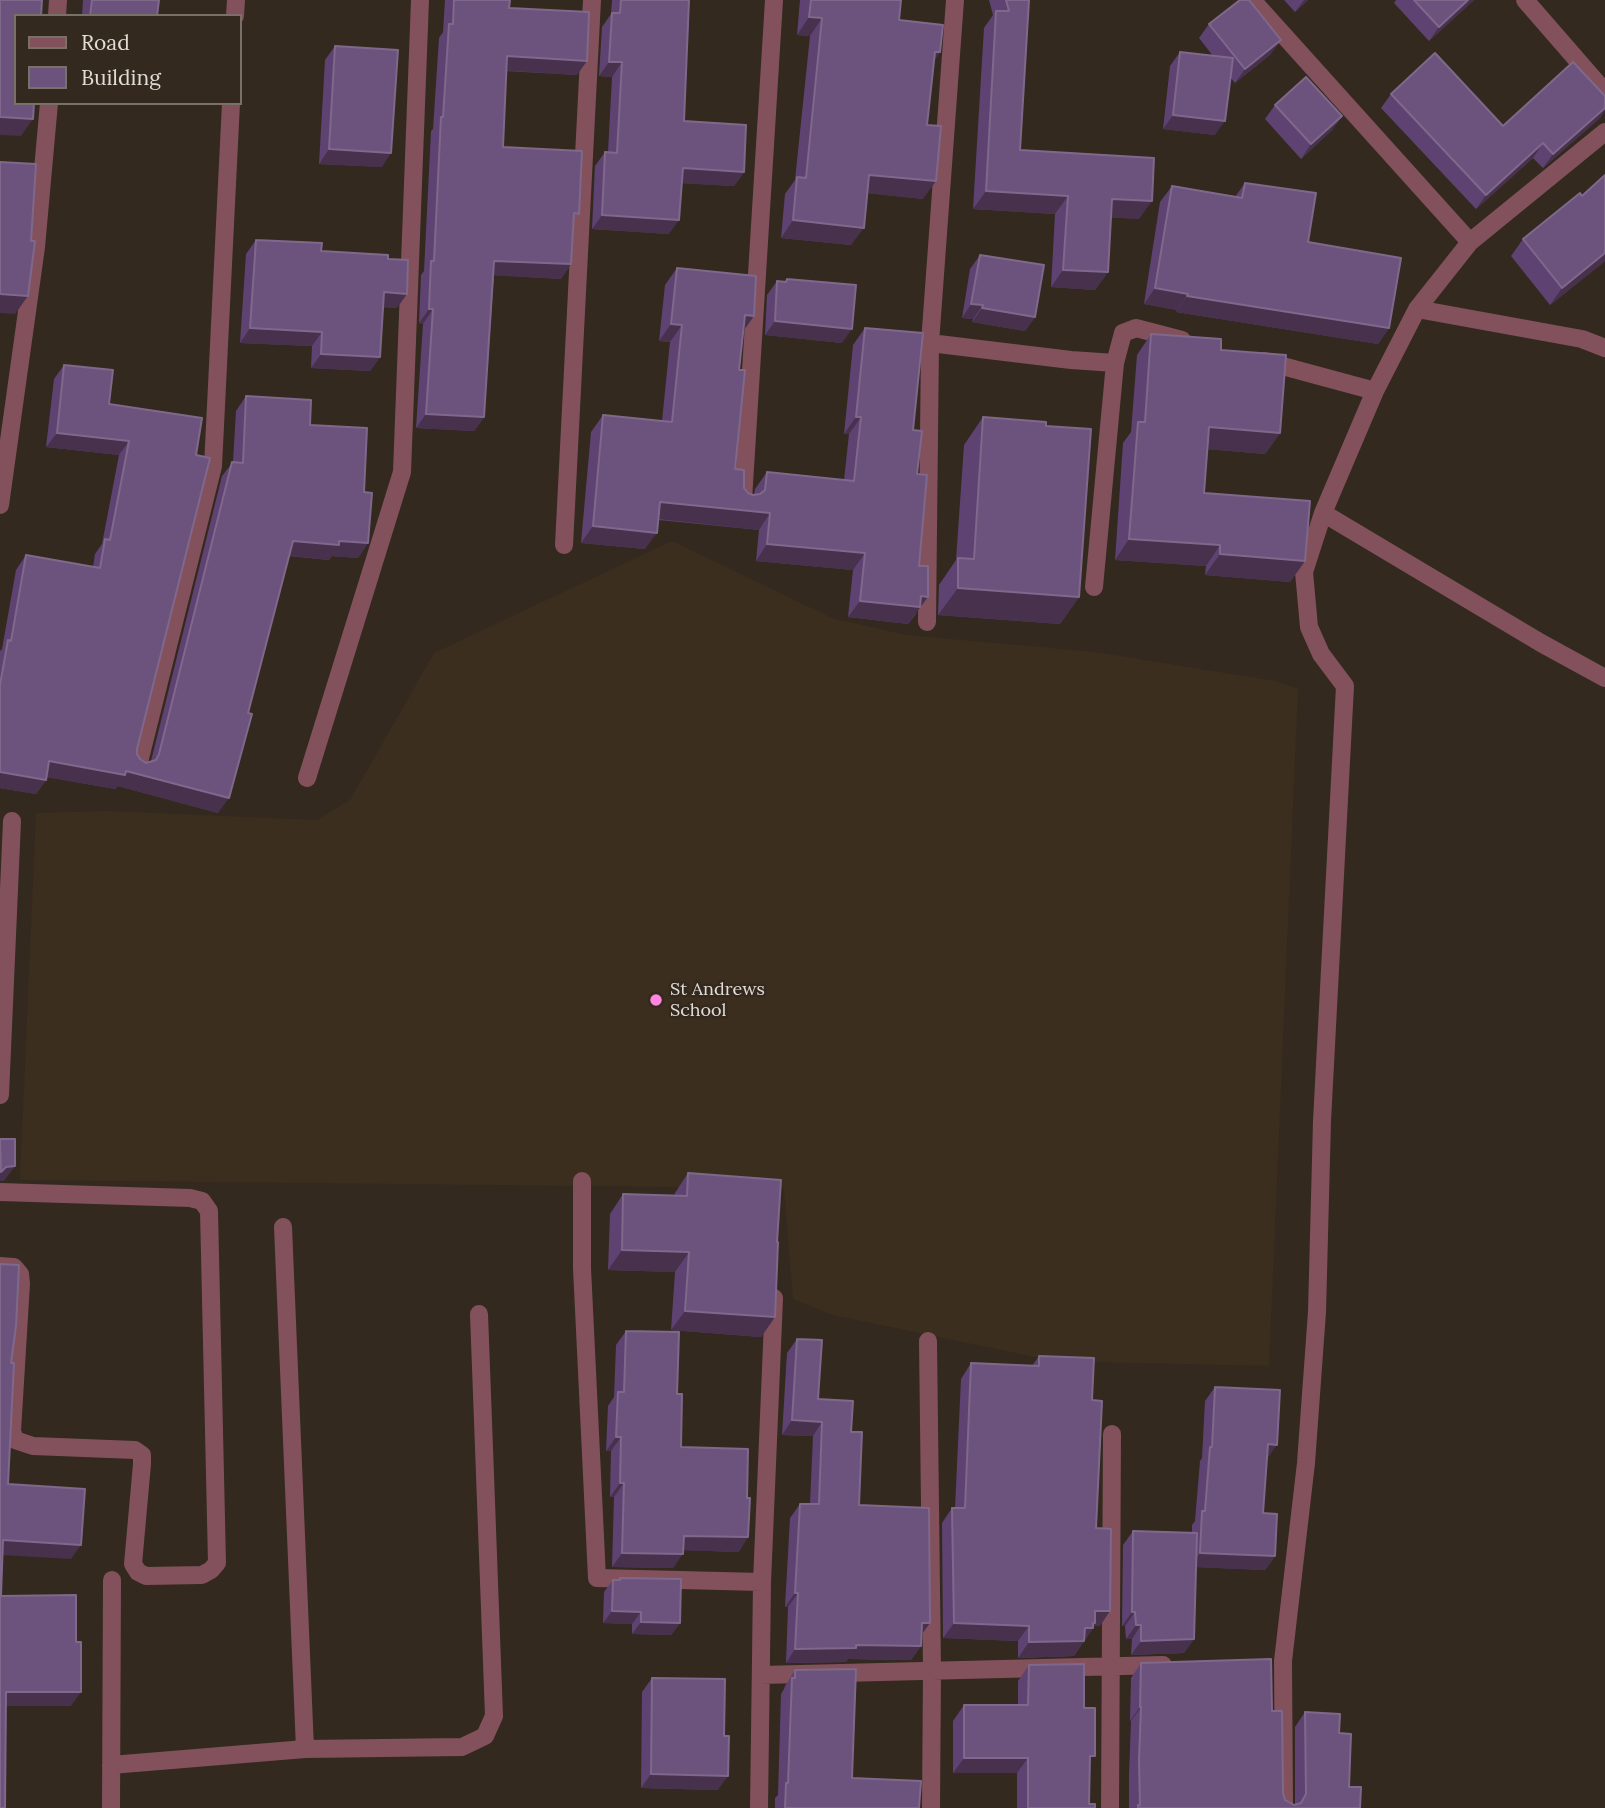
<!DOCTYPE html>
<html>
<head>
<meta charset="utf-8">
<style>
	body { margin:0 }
	#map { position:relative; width:1605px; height:1808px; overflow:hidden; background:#33291f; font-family:Lora,serif }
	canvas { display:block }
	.legend { position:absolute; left:14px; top:14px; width:228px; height:91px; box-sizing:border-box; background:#33291f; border:2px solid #797168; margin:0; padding:9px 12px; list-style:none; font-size:21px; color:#e2dcd5 }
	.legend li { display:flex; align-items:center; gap:14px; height:35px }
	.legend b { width:35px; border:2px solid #797168 }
</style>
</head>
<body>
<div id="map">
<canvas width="1605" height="1808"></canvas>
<ul class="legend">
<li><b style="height:9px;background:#83515c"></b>Road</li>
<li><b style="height:19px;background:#6c537d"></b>Building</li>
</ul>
</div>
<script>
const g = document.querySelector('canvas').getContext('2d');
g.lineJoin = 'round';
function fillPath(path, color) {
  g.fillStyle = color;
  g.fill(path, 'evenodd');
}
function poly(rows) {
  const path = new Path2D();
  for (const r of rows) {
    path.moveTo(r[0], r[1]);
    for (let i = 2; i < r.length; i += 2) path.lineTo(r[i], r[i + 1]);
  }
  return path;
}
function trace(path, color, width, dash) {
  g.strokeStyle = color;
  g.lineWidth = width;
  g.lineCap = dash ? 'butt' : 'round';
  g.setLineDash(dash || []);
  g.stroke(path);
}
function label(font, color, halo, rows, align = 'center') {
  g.font = font + ' Lora,serif';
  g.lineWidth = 5;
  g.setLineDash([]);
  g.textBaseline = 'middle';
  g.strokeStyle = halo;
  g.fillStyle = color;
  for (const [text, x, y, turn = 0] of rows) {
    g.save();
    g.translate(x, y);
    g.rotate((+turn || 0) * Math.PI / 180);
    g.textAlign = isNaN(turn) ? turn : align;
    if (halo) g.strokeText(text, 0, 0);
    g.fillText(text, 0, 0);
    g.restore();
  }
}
fillPath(poly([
	[672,541,832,618,906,635,1095,652,1275,681,1298,689,1269,1366,1054,1361,833,1315,793,1299,784,1188,20,1180,36,813,107,811,317,820,350,800,434,653]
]), '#3c2e1e');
trace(poly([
	[1252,0,1470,242],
	[1525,0,1605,92],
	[57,16,58,0],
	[235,16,236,0],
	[1417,309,1582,339,1605,348],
	[930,343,1071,360,1115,363],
	[1264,361,1375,391],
	[743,500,774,0],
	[0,505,36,247,49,103],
	[1323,513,1541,643,1605,678],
	[564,545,592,0],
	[1094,587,1115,363,1123,333,1136,328,1182,340],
	[927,622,930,343,955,0],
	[138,766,213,466,231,103],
	[307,778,402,472,420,0],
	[0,1095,12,821],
	[582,1181,582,1268,597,1578,762,1582],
	[0,1192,190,1198,202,1201,209,1211,217,1563,211,1570,202,1575,146,1576,138,1572,133,1564,142,1464,142,1455,135,1450,33,1446,15,1440,12,1431,21,1284,20,1274,14,1267,0,1266],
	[283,1227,305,1749],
	[928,1341,932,1671,931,1808],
	[761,1675,1163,1665],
	[111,1765,305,1749,462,1747,485,1736,494,1716,479,1314],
	[111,1808,112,1580],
	[759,1808,762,1582,774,1298],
	[1110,1808,1112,1434],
	[1284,1808,1283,1661,1306,1463,1317,1312,1322,1121,1345,686,1321,654,1309,627,1304,572,1323,513,1375,391,1417,309,1470,242,1605,132]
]), '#83515c', 18);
fillPath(poly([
	[83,0,159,0,157,16,82,16],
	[445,0,510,0,509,8,577,75,506,71,503,147,574,221,571,264,561,279,494,275,484,417,474,431,416,428,423,324,419,323,421,275,424,271,431,131,433,129,439,38,443,32],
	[612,0,689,0,684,121,744,172,734,186,682,183,669,234,592,229,595,166,605,152,608,152,612,77,599,76,602,27,611,14],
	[800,0,901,0,899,20,934,62,927,125,923,199,867,193,851,245,781,238,785,194,795,180,810,36,797,35],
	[989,0,1029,0,1020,150,1139,219,1111,217,1108,272,1095,290,1051,287,1055,214,973,209,984,28,993,15],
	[1284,0,1308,0,1295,12],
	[1396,0,1474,0,1429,41,1394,3],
	[1209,24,1271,54,1235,83,1230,77,1215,135,1163,129,1170,66,1180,52,1213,56,1199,38],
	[335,46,382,167,319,164,325,60],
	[1391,94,1503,126,1601,117,1543,168,1533,158,1476,209,1381,108],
	[1275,105,1342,116,1332,130,1301,159,1265,119],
	[1245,183,1308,242,1389,328,1378,344,1176,312,1177,310,1144,304,1160,202,1172,186,1235,197],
	[1523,239,1605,261,1550,305,1511,256],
	[256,240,321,251,388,259,397,308,383,307,380,357,370,371,311,368,312,346,240,343,246,254],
	[980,255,1035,317,1025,331,972,322,973,319,962,318,970,269],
	[677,268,743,331,739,370,735,469,744,488,748,493,754,495,755,489,767,472,844,480,849,434,844,434,853,345,865,328,913,430,917,474,919,566,916,614,908,624,848,617,853,570,756,561,759,530,659,520,645,549,581,543,591,432,603,415,662,421,670,342,659,341,665,285],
	[787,279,842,343,765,335,767,295,777,281,784,282],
	[1151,334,1221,350,1280,433,1265,454,1207,449,1204,493,1305,561,1290,582,1205,575,1206,566,1115,560,1123,443,1131,432,1137,355],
	[64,365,109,404,202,418,137,749,137,754,140,759,146,763,151,761,222,476,233,462,236,411,246,396,310,425,364,492,368,543,358,558,332,556,329,560,289,556,218,813,118,786,115,789,47,777,46,780,36,794,0,788,0,651,2,649,16,570,26,555,93,567,95,554,102,544,119,455,46,447,54,379],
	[983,417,1046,426,1079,597,1060,624,938,615,939,585,956,560,964,445],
	[688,1173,777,1242,775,1317,761,1337,671,1330,675,1272,608,1270,610,1214,623,1194,674,1196,675,1193],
	[626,1331,677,1394,681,1447,739,1552,684,1550,673,1568,612,1567,614,1497,610,1497,611,1451,606,1451,608,1406,614,1397,616,1345],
	[797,1339,818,1399,851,1432,859,1505,921,1636,921,1646,911,1660,848,1659,846,1662,786,1663,788,1607,785,1607,790,1518,800,1504,810,1504,813,1436,782,1435,787,1353],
	[1039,1356,1092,1400,1100,1626,1093,1626,1093,1628,1074,1656,1018,1658,1018,1641,943,1638,942,1523,952,1508,955,1508,961,1379,971,1363,1032,1366],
	[1215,1387,1267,1459,1263,1513,1275,1556,1265,1570,1196,1567,1194,1639,1184,1653,1131,1655,1132,1639,1126,1639,1125,1626,1122,1626,1123,1545,1133,1531,1192,1533,1192,1525,1195,1521,1200,1461,1202,1458,1205,1401],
	[620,1578,680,1623,671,1635,632,1634,632,1624,603,1623,604,1592,613,1580,618,1580],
	[1141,1663,1272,1711,1283,1793,1285,1800,1294,1805,1295,1804,1295,1727,1305,1712,1339,1733,1349,1787,1360,1808,1129,1808,1129,1775,1131,1721,1130,1721,1131,1678],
	[1029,1665,1084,1708,1090,1763,1089,1804,1095,1808,1017,1808,1017,1773,953,1773,953,1721,964,1705,1018,1705,1018,1681],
	[795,1670,852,1778,919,1808,775,1808,775,1798,778,1795,781,1694,784,1689,785,1686],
	[652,1678,718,1790,641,1788,642,1692]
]), '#5e4372');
fillPath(poly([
	[1304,0,1308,0,1295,12],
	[1468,0,1474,0,1429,41,1439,27],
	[809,17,822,18,810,36,797,35],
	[1281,40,1271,54,1235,83,1245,69],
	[935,52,940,52,928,70],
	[507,56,587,61,577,75,497,70],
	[609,62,622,62,612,77,599,76],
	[1605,108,1605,111,1601,117,1543,168,1553,154],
	[1173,115,1225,121,1215,135,1163,129],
	[1342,116,1332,130,1301,159,1311,144],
	[0,117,33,119,21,136,0,135],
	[1543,143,1533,158,1476,209,1486,195],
	[329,149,391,153,382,167,319,164],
	[683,168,744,172,734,186,673,183],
	[869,175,936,181,923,199,856,192],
	[986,191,1068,196,1055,214,973,209],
	[1112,199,1152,201,1139,219,1100,217],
	[602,215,679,220,669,234,592,229],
	[793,220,864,228,851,245,781,238],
	[1605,253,1605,261,1550,305,1562,288],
	[494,261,571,264,561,279,485,275],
	[1063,270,1108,272,1095,290,1051,287],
	[1155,288,1188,294,1177,310,1144,304],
	[384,292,407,294,397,308,374,307],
	[0,294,28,296,15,314,0,313],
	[1187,296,1389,328,1378,344,1176,312],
	[971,304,983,305,973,319,962,318],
	[982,308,1035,317,1025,331,972,322],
	[429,309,433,309,423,324,419,323],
	[745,315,754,316,742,333],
	[775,321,852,329,842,343,765,335],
	[671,324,682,325,670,342,659,341],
	[250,328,322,332,312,346,240,343],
	[321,354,380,357,370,371,311,368],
	[426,414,484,417,474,431,416,428],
	[856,417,861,417,849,434,844,434],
	[1209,427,1280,433,1265,454,1194,448],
	[57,433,129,441,119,455,46,447],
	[660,502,770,513,759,530,649,518],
	[593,526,657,533,645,549,581,543],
	[1129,539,1220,545,1206,566,1115,560],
	[293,541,339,541,368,543,358,558,332,556,329,560,283,555],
	[767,544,865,553,853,570,756,561],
	[1220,554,1305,561,1290,582,1205,575],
	[958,588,1079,597,1060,624,938,615],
	[921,596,928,597,908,624,848,617,860,601],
	[49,761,126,771,229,798,218,813,118,786,115,789,39,776],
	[0,772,46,780,36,794,0,788],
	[15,1166,4,1181,0,1181,0,1172,6,1167],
	[622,1250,689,1252,675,1272,608,1270],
	[685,1311,775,1317,761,1337,671,1330],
	[792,1420,822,1422,813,1436,782,1435],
	[616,1437,621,1437,611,1451,606,1451],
	[1268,1444,1277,1445,1267,1459],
	[620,1483,624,1483,614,1497,610,1497],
	[684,1536,748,1537,739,1552,674,1550],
	[3,1540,81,1545,71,1559,0,1555],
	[622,1553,683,1554,673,1568,612,1567],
	[1200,1553,1275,1556,1265,1570,1190,1567],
	[795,1593,798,1593,788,1607,785,1607],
	[612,1611,641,1612,632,1624,603,1623],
	[1095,1611,1110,1611,1100,1626,1093,1626,1093,1628,1074,1656,1018,1658,1029,1642],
	[1132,1612,1135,1612,1125,1626,1122,1626],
	[641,1622,680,1623,671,1635,632,1634],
	[922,1623,930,1623,920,1637],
	[954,1623,1029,1626,1018,1641,943,1638],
	[1136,1625,1141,1625,1132,1639,1126,1639],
	[1194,1639,1184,1653,1131,1655,1141,1641],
	[856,1645,921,1646,911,1660,848,1659,846,1662,786,1663,795,1649],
	[6,1692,81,1692,71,1706,0,1706],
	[1140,1707,1141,1707,1131,1721,1130,1721],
	[964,1758,1028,1758,1017,1773,953,1773],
	[651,1774,728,1776,718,1790,641,1788]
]), '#47314d');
const building = poly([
	[0,0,42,0,41,16,16,16,16,103,34,103,33,119,0,117,0,0],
	[92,0,159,0,157,16,90,16,92,0],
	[454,0,510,0,509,8,589,12,587,61,507,56,503,147,582,151,579,214,574,213,571,264,494,261,484,417,426,414,433,309,429,309,431,261,434,261,441,117,443,117,449,24,453,24,454,0],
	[621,0,689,0,684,121,746,125,744,172,683,168,679,220,602,215,605,152,617,153,622,62,609,62,612,13,620,13,621,0],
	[811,0,901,0,899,20,943,25,940,52,935,52,927,125,941,126,936,181,869,175,864,228,793,220,797,177,806,178,822,18,809,17,811,0],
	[1006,0,1029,0,1020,150,1154,158,1152,201,1112,199,1108,272,1063,270,1068,196,986,191,996,11,1009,11,1006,0],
	[1240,0,1249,0,1281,40,1245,69,1209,24,1240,0],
	[1414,0,1468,0,1439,27,1414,0],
	[335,46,398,50,391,153,329,149,335,46],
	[1180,52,1233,58,1225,121,1173,115,1180,52],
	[1435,53,1503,126,1573,62,1605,96,1605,108,1553,154,1543,143,1486,195,1391,94,1435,53],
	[1306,77,1342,116,1311,144,1275,105,1306,77],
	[0,162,36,164,31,241,35,241,28,296,0,294,0,162],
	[1605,175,1605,253,1562,288,1523,239,1580,193,1582,196,1605,175],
	[1245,183,1316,193,1308,242,1401,258,1389,328,1187,296,1188,294,1155,288,1172,186,1242,198,1245,183],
	[256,240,322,243,321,251,388,255,388,259,408,260,407,294,384,292,380,357,321,354,322,332,250,328,256,240],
	[980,255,1044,265,1035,317,982,308,983,305,971,304,980,255],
	[677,268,756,276,754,316,745,315,739,370,745,370,735,469,744,470,744,488,748,493,753,495,760,494,765,490,767,472,854,481,861,417,856,417,865,328,923,333,913,430,922,431,917,474,927,475,919,566,928,566,928,597,921,596,920,607,860,601,865,553,767,544,770,513,660,502,657,533,593,526,603,415,672,422,682,325,671,324,677,268],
	[787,279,856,285,852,329,775,321,777,281,786,282,787,279],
	[1151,334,1221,339,1221,350,1286,355,1280,433,1209,427,1204,493,1310,501,1305,561,1220,554,1220,545,1129,539,1138,422,1145,422,1151,334],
	[64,365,113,370,109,404,202,418,196,455,210,458,137,749,137,754,140,759,146,763,156,760,159,754,232,462,243,463,246,396,311,400,310,425,367,428,364,492,372,493,368,543,339,541,339,545,293,541,248,713,252,714,229,798,126,771,125,775,49,761,46,780,0,772,0,685,8,640,11,641,26,555,100,568,105,539,110,540,129,441,57,433,64,365],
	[983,417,1046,422,1046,426,1091,429,1079,597,958,588,958,558,974,559,983,417],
	[0,1139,15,1139,15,1166,6,1167,1,1172,0,1139],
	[688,1173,781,1180,777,1242,778,1242,775,1317,685,1311,689,1252,622,1250,623,1194,687,1196,688,1173],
	[0,1264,19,1265,16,1326,11,1363,14,1363,8,1484,85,1489,81,1545,3,1540,1,1596,76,1595,76,1642,81,1642,81,1692,6,1692,5,1808,0,1808,0,1264],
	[626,1331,679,1332,677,1394,682,1394,681,1447,748,1449,747,1498,750,1498,748,1537,684,1536,683,1554,622,1553,624,1483,620,1483,621,1437,616,1437,618,1392,624,1392,626,1331],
	[797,1339,822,1340,818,1399,853,1401,851,1432,862,1432,859,1505,929,1508,930,1623,922,1623,921,1646,856,1645,856,1648,795,1649,798,1593,795,1593,800,1504,819,1504,822,1422,792,1420,797,1339],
	[1039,1356,1094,1358,1092,1400,1102,1401,1096,1528,1111,1529,1110,1611,1095,1611,1095,1623,1093,1623,1093,1628,1085,1628,1084,1641,1029,1642,1029,1626,954,1623,952,1508,965,1508,971,1363,1039,1366,1039,1356],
	[1215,1387,1280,1390,1277,1445,1268,1444,1263,1513,1277,1514,1275,1556,1200,1553,1202,1511,1205,1511,1210,1447,1212,1447,1215,1387],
	[1133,1531,1197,1533,1194,1639,1141,1641,1141,1625,1136,1625,1135,1612,1132,1612,1133,1531],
	[620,1578,681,1579,680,1623,641,1622,641,1612,612,1611,613,1580,620,1580,620,1578],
	[1271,1659,1272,1711,1282,1711,1283,1793,1285,1800,1294,1805,1301,1803,1306,1794,1305,1712,1340,1714,1339,1733,1351,1734,1349,1787,1361,1787,1360,1808,1138,1808,1138,1805,1140,1805,1139,1760,1141,1707,1140,1707,1141,1663,1271,1659],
	[1084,1664,1084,1708,1095,1708,1095,1756,1090,1756,1089,1804,1095,1804,1095,1808,1028,1808,1028,1758,964,1758,964,1705,1028,1705,1029,1665,1084,1664],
	[856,1669,852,1778,921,1781,919,1808,785,1808,786,1783,788,1783,792,1678,795,1678,795,1670,856,1669],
	[652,1678,725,1679,724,1736,729,1736,728,1776,651,1774,652,1678]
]);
fillPath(building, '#6c537d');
trace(building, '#7f688b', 2);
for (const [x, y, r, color] of [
	[656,1000,7,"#ff85de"]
]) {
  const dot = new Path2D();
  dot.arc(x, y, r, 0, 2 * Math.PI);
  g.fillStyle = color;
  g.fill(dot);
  trace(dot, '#33291f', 2.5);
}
label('18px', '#e2dcd5', '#33291f', [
	["St Andrews",670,990],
	["School",670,1011]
], 'left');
</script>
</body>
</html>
